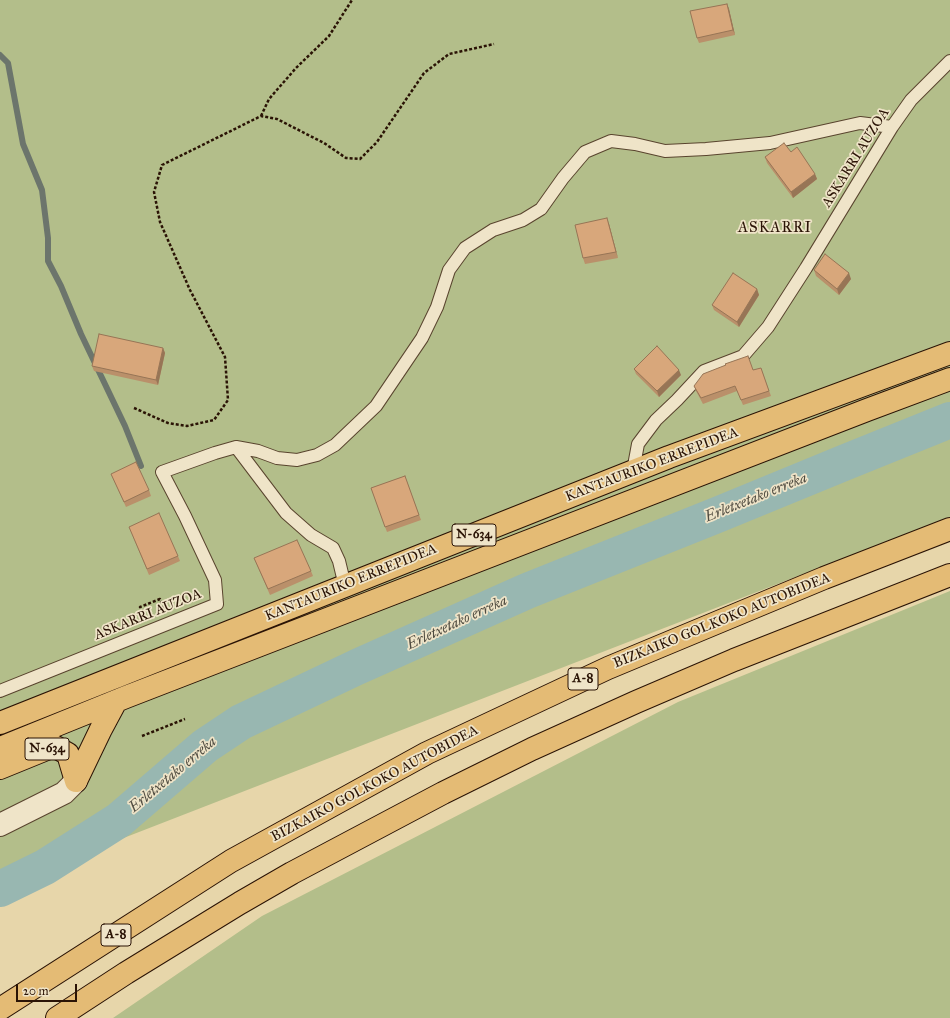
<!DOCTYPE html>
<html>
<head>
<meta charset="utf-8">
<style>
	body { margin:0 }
	#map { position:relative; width:950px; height:1018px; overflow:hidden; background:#e7d6aa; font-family:"IM FELL Great Primer",serif }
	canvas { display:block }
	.scale { position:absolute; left:16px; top:984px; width:61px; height:18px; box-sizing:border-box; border:2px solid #2a1305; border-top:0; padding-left:5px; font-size:12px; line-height:14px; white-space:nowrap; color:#2a1305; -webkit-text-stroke:3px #efe4c8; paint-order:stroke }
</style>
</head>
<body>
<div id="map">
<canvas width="950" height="1018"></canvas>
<div class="scale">20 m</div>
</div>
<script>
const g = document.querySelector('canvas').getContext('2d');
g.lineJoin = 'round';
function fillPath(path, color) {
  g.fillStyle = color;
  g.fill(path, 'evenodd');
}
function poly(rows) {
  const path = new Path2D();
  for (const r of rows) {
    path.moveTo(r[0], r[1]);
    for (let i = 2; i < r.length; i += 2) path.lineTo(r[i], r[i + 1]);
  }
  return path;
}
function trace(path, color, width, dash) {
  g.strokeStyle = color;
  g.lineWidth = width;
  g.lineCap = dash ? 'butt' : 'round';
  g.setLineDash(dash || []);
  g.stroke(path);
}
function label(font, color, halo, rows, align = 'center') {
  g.font = font + ' "IM FELL Great Primer",serif';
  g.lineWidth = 3.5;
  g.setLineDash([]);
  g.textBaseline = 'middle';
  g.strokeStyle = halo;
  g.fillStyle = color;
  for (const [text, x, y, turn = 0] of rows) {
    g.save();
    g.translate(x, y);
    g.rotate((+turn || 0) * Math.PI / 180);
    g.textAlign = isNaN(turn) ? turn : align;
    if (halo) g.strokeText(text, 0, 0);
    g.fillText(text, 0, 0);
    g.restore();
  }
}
fillPath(poly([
	[0,0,950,0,950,517,0,886],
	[950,591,950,1018,113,1018,262,916,678,702]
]), '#b3be8a');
trace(poly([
	[0,55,8,63,23,144,42,190,48,238,48,261,61,286,81,334,125,426,141,466]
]), '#6c756c', 6);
trace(poly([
	[0,889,45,867,119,820,205,746,241,722,357,667,527,591,717,515,846,462,950,420]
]), '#98b7b1', 36);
const service = poly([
	[236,447,286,513,311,535,333,548,339,561,345,586],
	[633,471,638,444,656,420,677,400,704,371,743,356,768,327,806,268,892,127,911,100,950,61],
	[0,691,217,604,215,580,185,516,162,472,215,453,236,447,258,451,277,458,297,460,317,455,335,445,376,406,422,338,437,307,449,270,465,248,493,230,523,220,541,209,563,178,585,152,611,141,635,144,665,151,706,149,770,143,860,123,892,127]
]);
const tertiary = poly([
	[0,825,64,793,76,781]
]);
const trunk = poly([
	[0,723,669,457,950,353],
	[0,748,126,697,867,410,950,379],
	[0,768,54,746,68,754,76,781],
	[76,781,101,729,116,701]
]);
const motorway = poly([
	[0,1009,231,861,427,753,608,668,824,578,950,529],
	[57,1018,126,973,240,903,292,873,443,793,532,749,636,702,734,660,950,575]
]);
trace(service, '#59442e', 14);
trace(tertiary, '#59442e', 24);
trace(trunk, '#2a1305', 24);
trace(motorway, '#2a1305', 24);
trace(poly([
	[261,116,269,99,296,68,329,36,352,0],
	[134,408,168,423,187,426,214,420,228,400,225,357,190,290,160,222,154,192,162,165,261,116,277,119,324,143,346,158,360,159,377,142,424,73,449,54,494,44],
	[145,617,140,607,160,599,164,608],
	[142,736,185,719]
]), '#2a1305', 2.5, [3, 2]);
trace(service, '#efe4c8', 12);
trace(tertiary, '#efe4c8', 22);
trace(trunk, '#e4bb75', 22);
trace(motorway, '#e4bb75', 22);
fillPath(poly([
	[727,4,729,9,735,35,699,43,697,38],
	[791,152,815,174,817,179,793,198,767,163,765,157],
	[609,224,618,258,585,264,583,258],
	[814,270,851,279,839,295,816,276],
	[757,289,759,295,739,327,714,310,712,305],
	[163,348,165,353,158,385,94,371,92,366],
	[761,368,771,396,743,405,737,391,703,404,696,391,694,386],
	[634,369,681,375,659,397,636,374],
	[111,474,149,490,151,496,126,507],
	[405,476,421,520,387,532,371,488],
	[129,527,178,556,180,561,149,575],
	[254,558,311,571,313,576,270,595]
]), '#ba906a');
fillPath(poly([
	[727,4,729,9,735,35,733,30],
	[815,174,817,179,793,198,791,192],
	[607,218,609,224,618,258,616,252],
	[849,273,851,279,839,295,837,289],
	[757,289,759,295,739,327,737,322],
	[163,348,165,353,158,385,156,380],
	[679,370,681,375,659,397,657,391]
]), '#977556');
const building = poly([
	[727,4,733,30,697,38,690,11,727,4],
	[784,143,791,152,797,147,815,174,791,192,765,157,784,143],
	[607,218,616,252,583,258,575,225,607,218],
	[825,254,849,273,837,289,814,270,825,254],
	[733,273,757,289,737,322,712,305,733,273],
	[99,334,163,348,156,380,92,366,99,334],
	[657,346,679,370,657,391,634,369,657,346],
	[748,356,753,370,761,368,769,391,741,400,735,386,701,398,694,386,703,374,726,365,725,364,748,356],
	[136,462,149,490,124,502,111,474,136,462],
	[405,476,419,515,385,527,371,488,405,476],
	[159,513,178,556,147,569,129,527,159,513],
	[297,540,311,571,268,589,254,558,297,540]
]);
fillPath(building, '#d8a77b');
trace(building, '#977556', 1);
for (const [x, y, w] of [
	[474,535,44],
	[583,679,30],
	[47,749,44],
	[116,935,30]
]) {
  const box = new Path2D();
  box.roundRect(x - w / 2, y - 11, w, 22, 3);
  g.fillStyle = '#efe4c8';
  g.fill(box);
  trace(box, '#2a1305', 1);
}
label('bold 13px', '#2a1305', null, [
	["N-634",474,535],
	["A-8",583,679],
	["N-634",47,749],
	["A-8",116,935]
]);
label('14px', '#2a1305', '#efe4c8', [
	["ASKARRI AUZOA",856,158,-58],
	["KANTAURIKO ERREPIDEA",652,465,-21],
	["KANTAURIKO ERREPIDEA",351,583,-22],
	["ASKARRI AUZOA",148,615,-22],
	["BIZKAIKO GOLKOKO AUTOBIDEA",722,621,-22],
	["BIZKAIKO GOLKOKO AUTOBIDEA",375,784,-28]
]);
g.letterSpacing = '1px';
label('15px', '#2a1305', '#efe4c8', [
	["ASKARRI",775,228]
]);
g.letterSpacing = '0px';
label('italic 15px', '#504c41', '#efe4c8', [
	["Erletxetako erreka",756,498,-22],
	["Erletxetako erreka",457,623,-25],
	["Erletxetako erreka",173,775,-40]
]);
</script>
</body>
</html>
